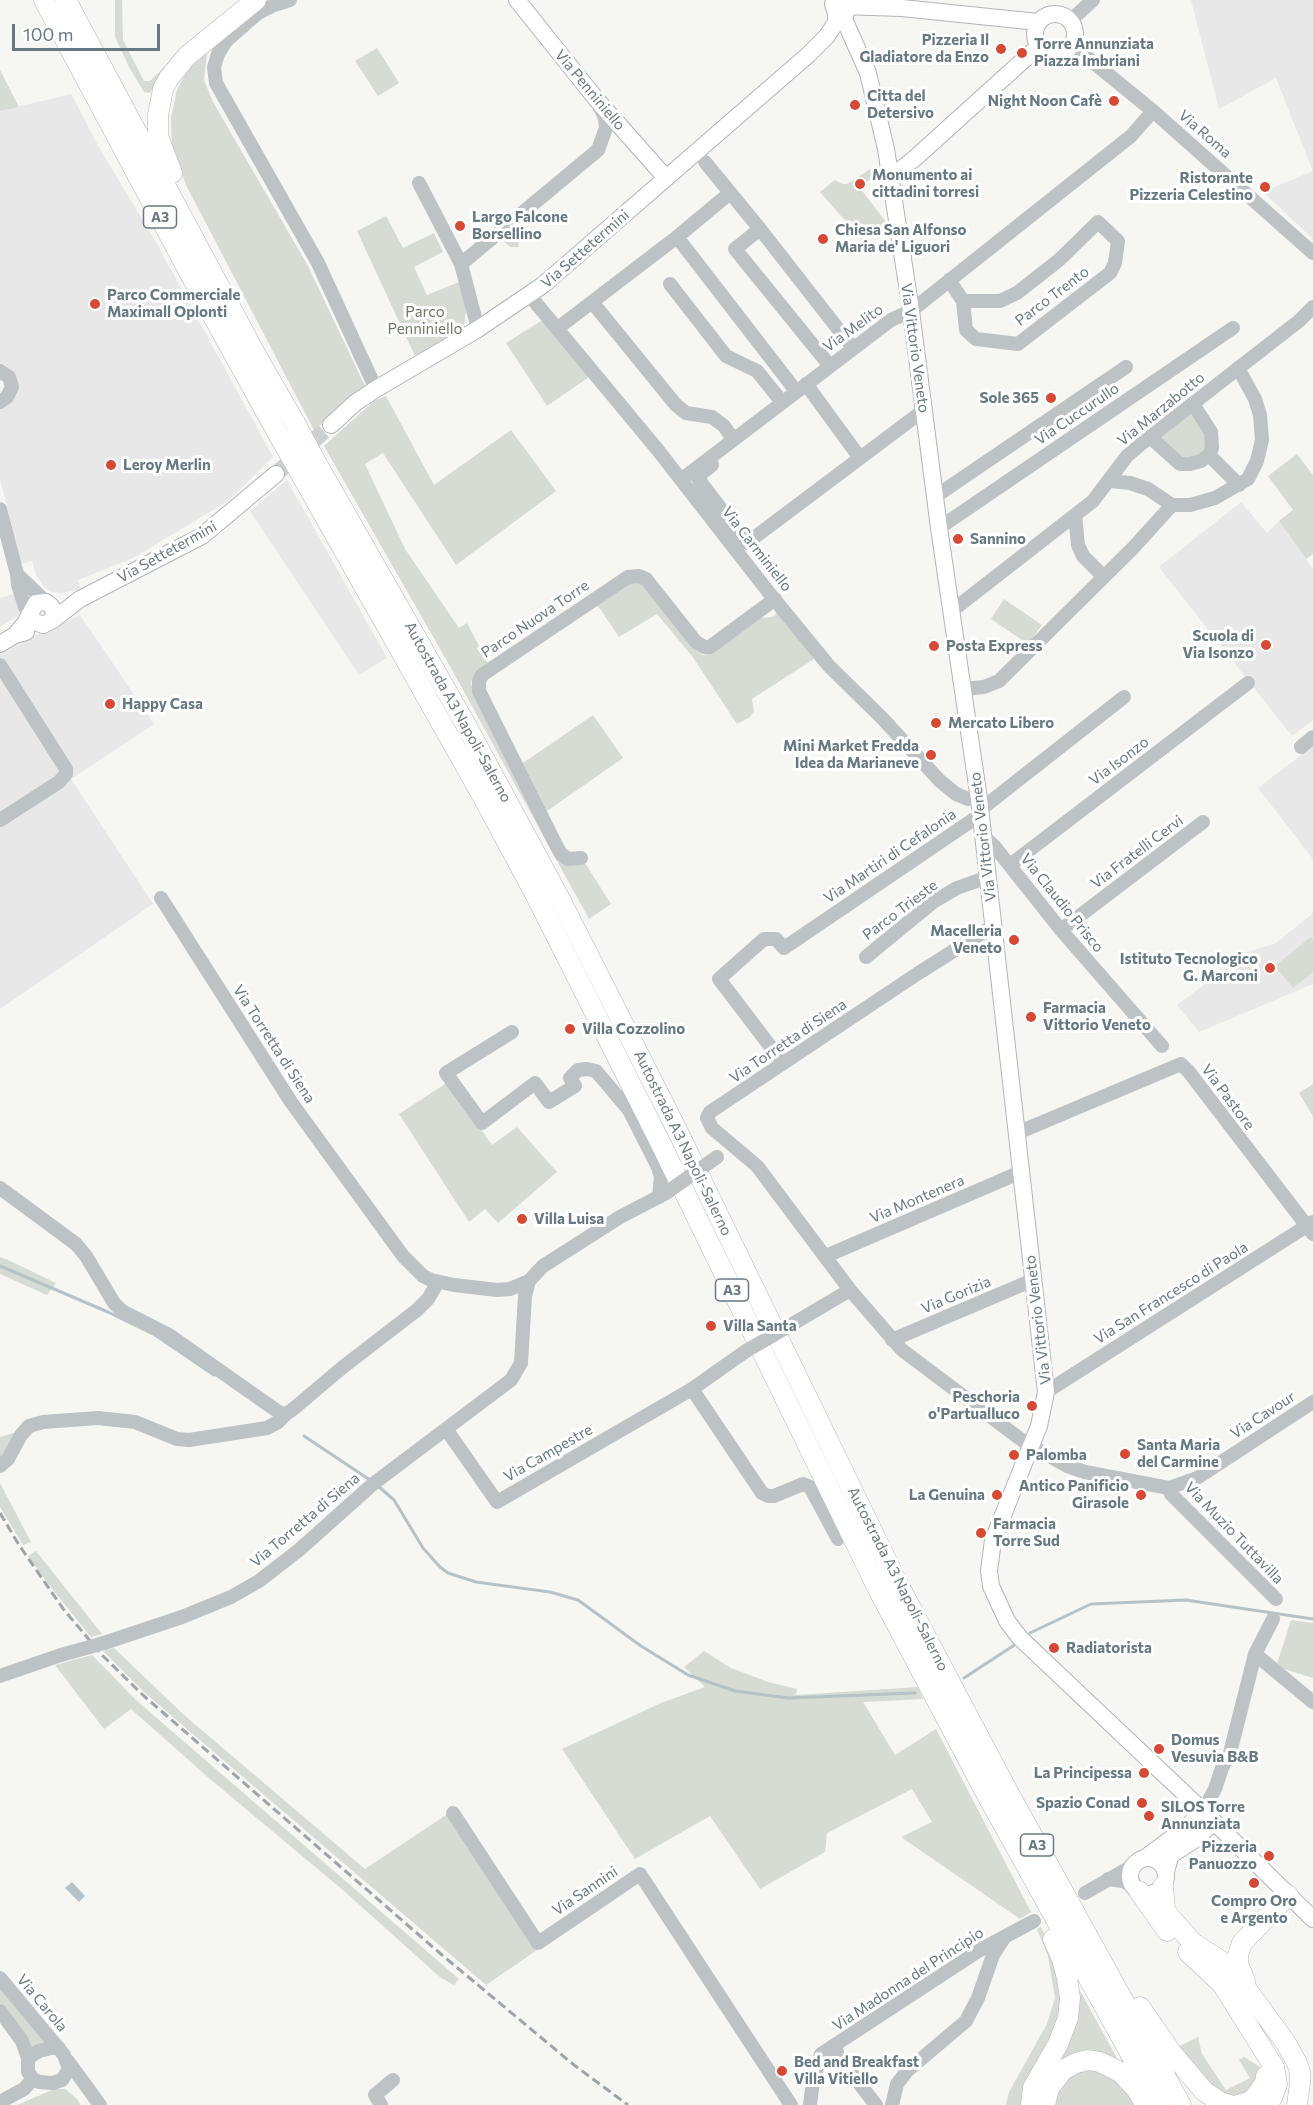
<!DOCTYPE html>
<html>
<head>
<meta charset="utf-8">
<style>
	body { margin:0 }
	#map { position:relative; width:1313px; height:2105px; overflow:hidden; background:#f6f6f3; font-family:Commissioner,sans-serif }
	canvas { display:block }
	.scale { position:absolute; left:12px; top:24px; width:148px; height:27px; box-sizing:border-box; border:3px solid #677982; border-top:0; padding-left:8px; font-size:18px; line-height:21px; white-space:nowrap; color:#677982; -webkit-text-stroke:4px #fff; paint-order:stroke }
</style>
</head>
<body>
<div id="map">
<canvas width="1313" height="2105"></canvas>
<div class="scale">100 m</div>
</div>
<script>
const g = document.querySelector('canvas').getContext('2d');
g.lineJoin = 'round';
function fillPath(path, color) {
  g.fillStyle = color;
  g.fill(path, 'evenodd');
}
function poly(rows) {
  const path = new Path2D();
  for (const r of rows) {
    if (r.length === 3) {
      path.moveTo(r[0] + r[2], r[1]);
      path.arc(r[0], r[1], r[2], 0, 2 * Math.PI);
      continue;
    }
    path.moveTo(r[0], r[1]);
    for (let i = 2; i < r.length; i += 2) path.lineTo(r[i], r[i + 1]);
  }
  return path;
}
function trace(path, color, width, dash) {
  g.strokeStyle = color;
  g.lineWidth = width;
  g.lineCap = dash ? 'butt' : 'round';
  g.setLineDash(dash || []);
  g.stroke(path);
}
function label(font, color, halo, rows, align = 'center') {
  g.font = font + ' Commissioner,sans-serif';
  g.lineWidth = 6;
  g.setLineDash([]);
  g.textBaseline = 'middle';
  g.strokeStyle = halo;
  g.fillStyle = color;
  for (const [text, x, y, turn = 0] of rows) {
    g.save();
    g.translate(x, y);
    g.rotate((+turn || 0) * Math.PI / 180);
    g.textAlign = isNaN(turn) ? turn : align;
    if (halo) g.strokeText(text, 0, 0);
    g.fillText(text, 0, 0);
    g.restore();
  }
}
fillPath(poly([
	[1191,0,1313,0,1313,239,1263,192,1313,171,1276,78,1219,109],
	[71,94,101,151,157,244,273,457,228,501,133,558,78,580,81,589,62,593,52,592,45,588,36,575,32,561,21,564,0,478,0,409,11,398,0,365,0,111],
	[287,480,387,658,359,675,250,511],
	[1241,502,1267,533,1279,521,1313,569,1313,720,1292,736,1159,567],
	[16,593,21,614,0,627,0,598],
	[80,615,154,724,71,779,153,904,0,1009,0,655,30,638],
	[1313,746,1313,859,1258,788],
	[1313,913,1313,984,1199,1032,1177,1005,1248,952,1276,943]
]), '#e7e8e7');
fillPath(poly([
	[115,0,122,0,123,40,144,81,150,81,168,63,150,93,144,92,129,67,115,37],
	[377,48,399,83,378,96,355,61],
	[207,53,204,80,213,102,308,266,365,386,314,430,187,187,172,151,171,117,177,90,189,68],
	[0,70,19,107,0,111],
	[872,168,876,172,876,174,860,188,886,222,863,241,820,192,835,180,842,184,847,184],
	[386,216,403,248,434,233,443,252,414,267,427,295,459,282,467,303,464,327,415,356,357,231],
	[517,227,519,247,510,247,501,239],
	[541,321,547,321,592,375,547,406,506,343],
	[386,396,434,485,511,430,556,491,456,565,383,453,365,464,405,549,459,628,467,623,489,665,472,679,471,684,560,861,566,865,585,863,611,904,589,919,451,668,324,446,374,401],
	[1192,411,1202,420,1210,446,1187,463,1152,437],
	[1297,454,1313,475,1313,554,1306,559,1279,521,1293,510,1268,476],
	[633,580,646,586,697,652,703,655,710,653,759,618,772,617,780,611,817,657,752,699,754,711,750,717,737,724,692,656,657,614,619,637,596,603],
	[1004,599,1042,625,1028,644,991,619],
	[593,715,623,758,547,811,523,763],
	[1311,937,1313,940,1313,972,1293,988,1275,966],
	[448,1082,492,1145,517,1127,557,1172,498,1223,485,1209,469,1222,399,1114],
	[1313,1084,1313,1116,1299,1093],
	[0,1257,8,1260,56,1283,47,1295,0,1274],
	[17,1432,4,1456,0,1459,0,1437],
	[0,1483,31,1542,23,1545,0,1507],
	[36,1551,102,1634,91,1637,53,1590,28,1556],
	[1291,1620,1313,1623,1313,1678,1284,1669,1277,1664],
	[114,1648,184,1715,365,1869,449,1813,540,1948,486,1985,145,1693,103,1651],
	[704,1651,731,1668,768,1682,797,1689,796,1695,918,1687,923,1699,863,1702,895,1755,936,1729,1031,1912,1020,1919,901,1837,932,1822,912,1789,827,1833,825,1852,760,1889,710,1816,635,1859,562,1749,661,1703,705,1687,684,1667],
	[92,1655,137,1701,459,1979,454,1985,441,1978,344,1891,210,1779,131,1709,104,1729,55,1665],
	[1041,1927,1057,1963,1064,2007,1026,2105,1006,2105,1009,2092,1047,2024,1055,1998,1048,1956,1037,1929],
	[1073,1978,1120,2064,1096,2056,1037,2096],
	[0,1985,48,2042,31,2051,25,2038,0,2003],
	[1198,2037,1202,2054,1226,2090,1250,2078,1239,2060,1244,2057,1260,2067,1263,2073,1253,2095,1225,2098,1174,2049],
	[1086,2068,1112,2074,1141,2105,1050,2105,1064,2076],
	[54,2089,65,2089,76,2098,81,2105,17,2105]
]), '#d6dbd3');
fillPath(poly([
	[72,1882,85,1896,79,1902,65,1888]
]), '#b6c2c5');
trace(poly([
	[0,1266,108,1312,155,1335,214,1375],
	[304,1436,370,1480],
	[378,1486,394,1500,423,1548,440,1567,448,1573,476,1582,550,1592,578,1600,641,1646,688,1675,735,1691,788,1698,915,1693],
	[1030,1633,1091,1604,1186,1600,1313,1619],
	[964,1678,1016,1644]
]), '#b6c2c5', 3);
trace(poly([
	[276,474,331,425]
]), '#cbd0d1', 16, [16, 8]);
const major = poly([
	[517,0,597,100,666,178],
	[842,6,902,8,1038,22],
	[851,7,847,9,844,19,868,73,886,149,911,311,939,528,979,799,1046,1392,1039,1426,993,1540,989,1571,991,1586,1007,1621,1020,1638,1203,1811,1313,1919],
	[1055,34,20],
	[891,177,914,159,1038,47],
	[331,425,355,403,376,389,478,329,543,285,808,55,827,36,836,22,836,14,833,4],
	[53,620,80,599,202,536,276,474],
	[15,635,25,623,36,603,46,602,51,606,54,611,53,620,43,625,33,621,31,614],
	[0,644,15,635,26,632],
	[1145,1858,1188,1826,1203,1811],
	[1148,1876,18],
	[1166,1872,1170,1857,1174,1853,1196,1839,1214,1822]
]);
const highway = poly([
	[44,0,203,298,278,434],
	[66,0,257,357,295,423],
	[172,173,158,136,158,115,163,89,169,78,187,56,256,0],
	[317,464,466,725,561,901,676,1128,897,1582,1007,1790,1181,2105],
	[302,476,483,797,535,894,659,1140,879,1591,987,1795,1159,2105],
	[1163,1886,1165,1910,1170,1917,1193,1943,1221,1961,1237,1976,1286,2043,1297,2063,1300,2072,1300,2083,1297,2105],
	[1139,1891,1167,1931],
	[1188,1952,1222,1984,1274,2067,1277,2084,1272,2098,1266,2105],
	[1245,1981,1238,1964,1238,1955,1242,1943,1288,1895],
	[1140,2007,1171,2052,1204,2091,1220,2102,1230,2105],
	[1031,2105,1033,2088,1058,2044,1068,2018,1070,1998,1067,1978,1062,1959,1053,1939],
	[1045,2105,1049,2088,1063,2070,1076,2063,1088,2060,1100,2062,1120,2072,1137,2090,1144,2102],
	[1238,2105,1249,2102,1256,2096,1265,2083,1266,2076]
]);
trace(major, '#afb5b8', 18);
trace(highway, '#b1b6b8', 21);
trace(poly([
	[290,0,274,5,258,13,226,41,218,54,214,67,216,83,318,263,376,389],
	[1070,21,1093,0],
	[1072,45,1153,111,1313,253],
	[705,162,760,229],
	[419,183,461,264,478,329],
	[677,237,796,391],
	[461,264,598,150,606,128,605,118,599,105],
	[949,280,963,301,966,330,976,339,1018,344,1110,273,1115,263,1118,241,1098,222,1059,260,1017,293,1000,301,963,301],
	[670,284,726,356,757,371,782,402],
	[530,296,657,449,770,594,829,666,883,719,940,781,956,794,968,799,979,799],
	[592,302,676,405,686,413,712,417,724,426,733,439],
	[558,328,677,237,730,193],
	[830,366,735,249,760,229,853,348],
	[0,371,9,377,12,387,7,397,0,402],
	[806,384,860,458],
	[1193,404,1211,432,1212,448,1209,455],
	[1150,437,1180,464,1190,464,1201,461,1209,455,1239,485],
	[712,465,702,473,699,480,747,543,924,410],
	[682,479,891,320,911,311,1131,136,1153,111],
	[1110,481,1130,483,1148,489,1172,505],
	[936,496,1126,367],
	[0,509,17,574,18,585,25,607,31,614],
	[1075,515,1078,545,1083,556,1104,577],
	[939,528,1233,328],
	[17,574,46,602],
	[953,610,1093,501,1127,456,1141,444,1299,321,1313,307],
	[0,665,66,769,66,774,59,782,0,820],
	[964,689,984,687,999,681,1133,548,1172,505,1190,505,1215,498,1248,479,1257,461,1262,440,1260,415,1255,399,1238,368],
	[1301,747,1313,737],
	[980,810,1124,697],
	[983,836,995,847,1061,930,1162,1046],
	[581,858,568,859,561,854,554,841,479,691,479,681,482,675,628,577,639,576,646,579,696,642,704,647,710,647,775,599],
	[1010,865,1248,683],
	[161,898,291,1102,403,1256,423,1276,431,1280,454,1285,497,1290,510,1289,529,1281],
	[993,926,917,974,710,1112,707,1118,712,1128,757,1166,850,1290,902,1350,1023,1441,1067,1466,1085,1472,1169,1488,1197,1478,1313,1402],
	[1061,930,1203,822],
	[866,957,933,902,957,888,988,877],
	[512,1032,446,1073,482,1123,535,1083,549,1102,575,1086,570,1078,578,1070,587,1069,596,1071,629,1110,658,1167,661,1177,659,1197],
	[783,1063,719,979,764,939,776,939,784,948,980,815],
	[1017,1133,1181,1064,1189,1072,1313,1234],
	[0,1188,76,1244,86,1256,114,1303,122,1311,169,1335,280,1413,286,1414,292,1410,343,1367,417,1310,428,1299,438,1282],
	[826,1256,1021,1172],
	[796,1322,850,1290],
	[892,1340,1033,1280],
	[692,1389,762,1493,768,1496,774,1496,803,1484,810,1487,838,1539],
	[1046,1392,1313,1222],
	[446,1429,497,1502,692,1389,746,1351],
	[0,1466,8,1459,21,1435,29,1426,43,1422,98,1418,135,1422,177,1439,189,1440,267,1428,278,1422,286,1414],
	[1169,1488,1171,1494,1276,1599],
	[104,1643,182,1617,231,1597,259,1581,299,1550,373,1484,511,1380,521,1363,525,1296,529,1281,543,1266,620,1217,666,1193],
	[1255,1654,1313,1702],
	[0,1676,61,1655],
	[1203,1811,1215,1789,1222,1768,1230,1753,1255,1654,1273,1619],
	[453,1813,538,1943,640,1874,791,2105],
	[1108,1879,1123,1881,1135,1887],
	[1085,1893,1134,1865],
	[0,1978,64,2055,69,2069,62,2080,53,2083,39,2082,33,2079,28,2072,28,2058,22,2041,0,2011],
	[835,2046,838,2056,876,2105],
	[28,2058,39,2051,51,2048,59,2048],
	[68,2061,100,2105],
	[0,2102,24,2089,33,2079],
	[381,2105,375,2095,393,2080],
	[810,2105,813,2081,821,2054,980,1950,1034,1921],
	[892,2105,897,2084,907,2071,966,2021,978,1998,993,1955,1004,1938]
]), '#bdc2c5', 14);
trace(major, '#fff', 16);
trace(highway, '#fff', 20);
trace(poly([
	[0,1513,19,1545,64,1610,103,1656,144,1696,442,1955,574,2065,628,2105]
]), '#9da5a9', 3, [9, 4.5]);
const highwayBridge = poly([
	[295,423,317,464],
	[278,434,302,476]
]);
trace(highwayBridge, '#b1b6b8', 21, []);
trace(poly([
	[666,1193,717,1157],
	[746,1351,796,1322],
	[61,1655,104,1643]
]), '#bdc2c5', 14);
trace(highwayBridge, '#fff', 20);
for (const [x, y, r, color] of [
	[1001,49,6,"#d64934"],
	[1022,53,6,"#d64934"],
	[1114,101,6,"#d64934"],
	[855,105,6,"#d64934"],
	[860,184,6,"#d64934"],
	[1265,187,6,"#d64934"],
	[460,226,6,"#d64934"],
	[823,239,6,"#d64934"],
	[95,304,6,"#d64934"],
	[1051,398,6,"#d64934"],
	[111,465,6,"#d64934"],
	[958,539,6,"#d64934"],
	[1266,645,6,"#d64934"],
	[934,646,6,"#d64934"],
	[110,704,6,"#d64934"],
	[936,723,6,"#d64934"],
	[931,755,6,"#d64934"],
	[1014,940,6,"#d64934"],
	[1270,968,6,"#d64934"],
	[1031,1017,6,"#d64934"],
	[570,1029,6,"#d64934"],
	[522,1219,6,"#d64934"],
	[711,1326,6,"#d64934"],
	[1032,1406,6,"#d64934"],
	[1125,1454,6,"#d64934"],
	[1014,1455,6,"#d64934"],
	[997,1495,6,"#d64934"],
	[1141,1495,6,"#d64934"],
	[981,1533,6,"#d64934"],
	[1054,1648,6,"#d64934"],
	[1159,1749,6,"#d64934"],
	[1144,1773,6,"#d64934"],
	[1142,1803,6,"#d64934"],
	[1149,1816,6,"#d64934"],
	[1269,1856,6,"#d64934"],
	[1254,1883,6,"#d64934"],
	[782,2071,6,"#d64934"]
]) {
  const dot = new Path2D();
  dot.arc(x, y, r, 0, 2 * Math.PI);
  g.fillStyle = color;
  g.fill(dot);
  trace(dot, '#fff', 2);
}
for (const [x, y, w] of [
	[160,217,33],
	[732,1290,33],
	[1037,1845,33]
]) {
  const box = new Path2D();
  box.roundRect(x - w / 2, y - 11, w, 22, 4.5);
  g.fillStyle = '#fff';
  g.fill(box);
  trace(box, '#677982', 1.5);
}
label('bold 14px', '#677982', null, [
	["A3",160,217],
	["A3",732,1290],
	["A3",1037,1845]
]);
label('bold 15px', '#677982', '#fff', [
	["Pizzeria Il",989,40,"right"],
	["Gladiatore da Enzo",989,57,"right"],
	["Torre Annunziata",1034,44],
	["Piazza Imbriani",1034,61],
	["Citta del",867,96],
	["Detersivo",867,113],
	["Night Noon Cafè",1102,101,"right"],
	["Monumento ai",872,175],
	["cittadini torresi",872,192],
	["Ristorante",1253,178,"right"],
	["Pizzeria Celestino",1253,195,"right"],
	["Largo Falcone",472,217],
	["Borsellino",472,234],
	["Chiesa San Alfonso",835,230],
	["Maria de' Liguori",835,247],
	["Parco Commerciale",107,295],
	["Maximall Oplonti",107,312],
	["Sole 365",1039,398,"right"],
	["Leroy Merlin",123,465],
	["Sannino",970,539],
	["Scuola di",1254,636,"right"],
	["Via Isonzo",1254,653,"right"],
	["Posta Express",946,646],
	["Happy Casa",122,704],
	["Mercato Libero",948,723],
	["Mini Market Fredda",919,746,"right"],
	["Idea da Marianeve",919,763,"right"],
	["Macelleria",1002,931,"right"],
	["Veneto",1002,948,"right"],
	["Istituto Tecnologico",1258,959,"right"],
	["G. Marconi",1258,976,"right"],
	["Farmacia",1043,1008],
	["Vittorio Veneto",1043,1025],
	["Villa Cozzolino",582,1029],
	["Villa Luisa",534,1219],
	["Villa Santa",723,1326],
	["Peschoria",1020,1397,"right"],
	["o'Partualluco",1020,1414,"right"],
	["Santa Maria",1137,1445],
	["del Carmine",1137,1462],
	["Palomba",1026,1455],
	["Antico Panificio",1129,1486,"right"],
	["Girasole",1129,1503,"right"],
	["La Genuina",985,1495,"right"],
	["Farmacia",993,1524],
	["Torre Sud",993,1541],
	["Radiatorista",1066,1648],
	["Domus",1171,1740],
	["Vesuvia B&B",1171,1757],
	["La Principessa",1132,1773,"right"],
	["Spazio Conad",1130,1803,"right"],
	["SILOS Torre",1161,1807],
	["Annunziata",1161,1824],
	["Pizzeria",1257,1847,"right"],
	["Panuozzo",1257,1864,"right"],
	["Compro Oro",1254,1901,"center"],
	["e Argento",1254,1918,"center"],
	["Bed and Breakfast",794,2062],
	["Villa Vitiello",794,2079]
], 'left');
label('15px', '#677982', '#fff', [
	["Via Penniniello",590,90,50],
	["Via Roma",1205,134,41],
	["Via Settetermini",585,249,-41],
	["Parco Trento",1052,296,-37],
	["Via Melito",853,328,-36],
	["Via Vittorio Veneto",915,348,82],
	["Via Marzabotto",1161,409,-39],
	["Via Cuccurullo",1077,414,-34],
	["Via Carminiello",757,549,52],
	["Via Settetermini",167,552,-29],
	["Parco Nuova Torre",535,619,-34],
	["Autostrada A3 Napoli-Salerno",458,712,61],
	["Via Isonzo",1119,761,-37],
	["Via Vittorio Veneto",983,837,-97],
	["Via Fratelli Cervi",1137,852,-37],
	["Via Martiri di Cefalonia",890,856,-34],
	["Via Claudio Prisco",1062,903,51],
	["Parco Trieste",900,910,-37],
	["Via Torretta di Siena",788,1041,-34],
	["Via Torretta di Siena",274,1044,57],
	["Via Pastore",1228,1097,53],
	["Autostrada A3 Napoli-Salerno",683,1143,64],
	["Via Montenera",917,1199,-23],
	["Via San Francesco di Paola",1171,1293,-32],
	["Via Gorizia",956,1295,-23],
	["Via Vittorio Veneto",1038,1320,-97],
	["Via Cavour",1263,1415,-33],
	["Via Campestre",548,1453,-30],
	["Via Torretta di Siena",305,1520,-40],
	["Via Muzio Tuttavilla",1234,1533,46],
	["Autostrada A3 Napoli-Salerno",898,1579,63],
	["Via Sannini",585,1891,-34],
	["Via Madonna del Principio",908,1979,-33],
	["Via Carola",42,2003,50]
]);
label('15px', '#6c7a66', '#fff', [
	["Parco",425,312],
	["Penniniello",425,329]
]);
</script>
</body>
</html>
